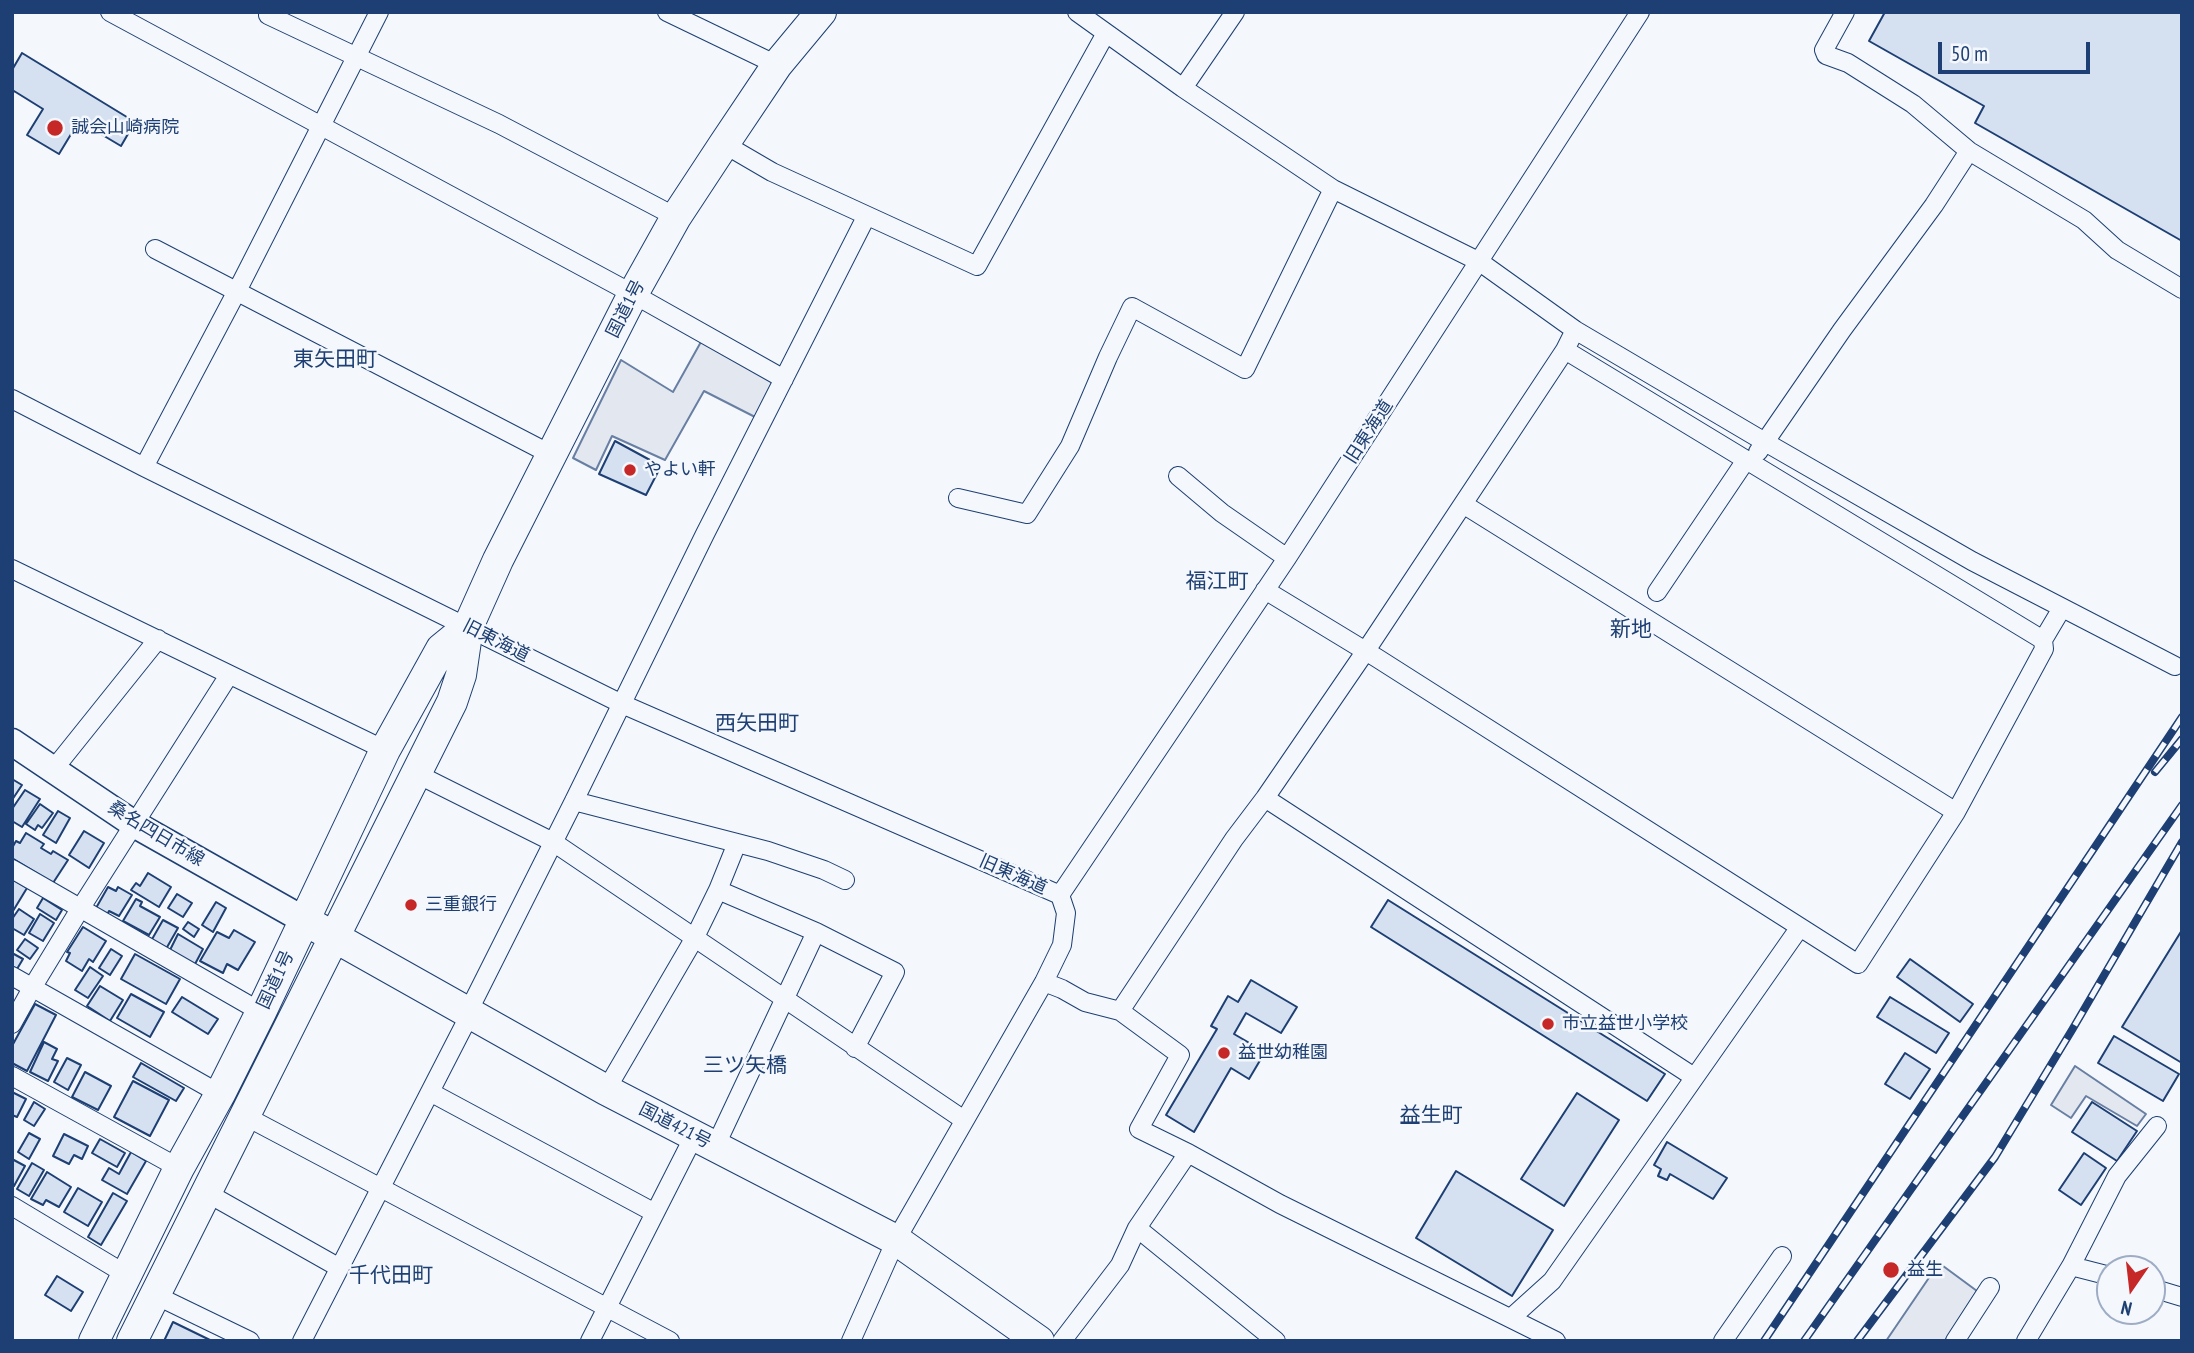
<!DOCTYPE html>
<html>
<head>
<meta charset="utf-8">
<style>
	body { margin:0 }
	#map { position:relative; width:2194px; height:1353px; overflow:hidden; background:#f4f7fb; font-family:"PT Sans Narrow",sans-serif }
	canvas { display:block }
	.frame { position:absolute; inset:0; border:14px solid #1d3f73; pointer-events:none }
	.north { position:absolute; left:2096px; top:1255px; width:70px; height:70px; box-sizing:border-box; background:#f4f7fb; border:2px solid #9eadc5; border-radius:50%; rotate:194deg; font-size:19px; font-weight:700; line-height:28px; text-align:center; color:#1d3f73 }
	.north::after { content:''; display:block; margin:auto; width:24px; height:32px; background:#c62828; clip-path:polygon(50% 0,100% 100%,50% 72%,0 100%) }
	.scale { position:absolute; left:1938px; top:42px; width:152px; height:32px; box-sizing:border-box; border:4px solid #1d3f73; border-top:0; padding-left:9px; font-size:21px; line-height:24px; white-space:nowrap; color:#1d3f73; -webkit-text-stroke:5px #f4f7fb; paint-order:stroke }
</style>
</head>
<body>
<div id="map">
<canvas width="2194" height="1353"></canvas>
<div class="frame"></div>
<div class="north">N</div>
<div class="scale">50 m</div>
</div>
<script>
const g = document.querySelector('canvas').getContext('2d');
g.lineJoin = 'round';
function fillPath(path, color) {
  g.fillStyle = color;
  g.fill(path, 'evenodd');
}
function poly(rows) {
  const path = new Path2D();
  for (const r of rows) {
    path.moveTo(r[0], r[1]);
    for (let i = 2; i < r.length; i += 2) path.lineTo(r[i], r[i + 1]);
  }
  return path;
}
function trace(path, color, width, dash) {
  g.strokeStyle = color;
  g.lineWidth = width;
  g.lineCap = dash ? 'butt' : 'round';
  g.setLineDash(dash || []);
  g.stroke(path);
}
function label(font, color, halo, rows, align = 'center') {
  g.font = font + ' "PT Sans Narrow","Noto Sans JP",sans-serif';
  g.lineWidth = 5;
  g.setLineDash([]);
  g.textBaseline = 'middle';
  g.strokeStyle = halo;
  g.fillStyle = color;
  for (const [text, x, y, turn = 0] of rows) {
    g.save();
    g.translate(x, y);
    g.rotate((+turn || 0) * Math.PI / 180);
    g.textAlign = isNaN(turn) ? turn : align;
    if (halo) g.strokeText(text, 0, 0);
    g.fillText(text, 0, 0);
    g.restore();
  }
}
const parking = poly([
	[702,340,777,382,757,418,704,391,665,460,612,436,596,470,573,458,621,360,673,392,702,340],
	[2075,1066,2146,1114,2137,1126,2086,1096,2071,1118,2051,1105,2075,1066],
	[1939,1263,1977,1291,1945,1341,1886,1341,1939,1263]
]);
fillPath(parking, '#e3e8f0');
trace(parking, '#687fa3', 2);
const building = poly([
	[1885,12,2182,12,2182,241,1975,123,1984,106,1869,41,1885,12],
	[22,53,135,122,121,146,79,121,59,154,27,135,43,109,14,91,12,94,12,70,22,53],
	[615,441,661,466,646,495,599,474,615,441],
	[12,779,22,785,12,800,12,779],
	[25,790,40,799,22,827,12,821,12,809,25,790],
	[40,804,53,813,42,828,38,825,35,830,26,824,40,804],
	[58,811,70,818,56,843,43,835,58,811],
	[84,831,104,843,89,868,69,855,84,831],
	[26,833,44,844,41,848,51,854,53,851,68,860,53,883,12,858,12,848,16,841,20,843,26,833],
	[148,873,171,887,159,907,131,890,136,883,140,886,148,873],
	[14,880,27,888,13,911,12,883,14,880],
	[108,887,116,891,118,887,132,895,119,916,109,911,107,915,96,908,108,887],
	[177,894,192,903,183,917,168,908,177,894],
	[43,898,62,910,56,920,37,908,43,898],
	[136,899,142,902,140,906,160,917,149,935,123,921,136,899],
	[1388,900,1665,1074,1647,1101,1371,927,1388,900],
	[216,902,226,908,213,932,202,925,216,902],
	[19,909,34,919,24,935,12,928,12,919,19,909],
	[40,914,54,923,43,941,29,933,40,914],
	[163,920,178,928,166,949,151,941,163,920],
	[188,922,199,929,194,937,183,929,188,922],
	[83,927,106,941,93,962,89,959,82,971,66,961,70,953,67,952,83,927],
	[234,930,255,942,238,970,227,964,223,973,200,961,217,932,229,938,234,930],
	[2182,930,2182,1063,2122,1027,2182,930],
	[178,934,203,949,194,966,169,952,178,934],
	[25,939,38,948,30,959,17,950,25,939],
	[111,949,122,956,110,975,99,968,111,949],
	[12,953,23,959,17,969,12,966,12,953],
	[135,954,180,979,166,1004,121,979,135,954],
	[1910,959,1973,1004,1960,1022,1897,977,1910,959],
	[90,967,103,976,88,998,75,990,90,967],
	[1251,980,1297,1007,1281,1033,1246,1013,1234,1034,1265,1052,1249,1079,1231,1068,1194,1132,1166,1115,1217,1029,1211,1026,1228,996,1238,1002,1251,980],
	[100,986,123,1000,110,1021,87,1006,100,986],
	[131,994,164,1012,150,1037,117,1018,131,994],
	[182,997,218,1019,208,1034,172,1012,182,997],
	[1890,997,1949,1033,1936,1053,1877,1017,1890,997],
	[35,1004,56,1015,27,1071,12,1063,12,1046,35,1004],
	[2114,1036,2179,1074,2163,1101,2098,1063,2114,1036],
	[44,1042,57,1049,52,1059,58,1061,48,1081,30,1072,44,1042],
	[1905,1053,1930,1069,1910,1099,1885,1084,1905,1053],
	[67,1058,81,1065,68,1090,54,1082,67,1058],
	[141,1063,184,1088,176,1101,133,1077,141,1063],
	[85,1072,111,1086,98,1110,72,1097,85,1072],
	[133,1081,169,1100,150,1136,114,1117,133,1081],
	[12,1092,26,1099,17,1117,12,1115,12,1092],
	[1577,1093,1619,1120,1564,1206,1521,1179,1577,1093],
	[34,1102,45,1109,34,1126,24,1120,34,1102],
	[2092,1102,2137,1131,2117,1161,2072,1132,2092,1102],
	[29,1133,40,1139,29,1159,18,1152,29,1133],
	[64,1134,88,1146,82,1159,74,1155,69,1164,53,1156,64,1134],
	[100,1139,125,1153,117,1167,92,1153,100,1139],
	[1667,1142,1727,1178,1713,1199,1670,1174,1667,1180,1658,1176,1661,1169,1654,1165,1667,1142],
	[131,1152,146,1161,127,1194,102,1180,109,1168,119,1174,131,1152],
	[2084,1153,2106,1168,2081,1205,2059,1190,2084,1153],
	[12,1159,25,1166,14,1186,12,1185,12,1159],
	[32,1163,44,1170,29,1196,17,1189,32,1163],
	[1456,1171,1553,1230,1512,1296,1416,1238,1456,1171],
	[47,1172,71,1187,59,1207,46,1200,43,1205,31,1199,47,1172],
	[78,1188,102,1202,88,1226,64,1212,78,1188],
	[113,1193,127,1201,101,1245,88,1237,113,1193],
	[57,1276,83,1292,71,1311,45,1295,57,1276],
	[173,1322,212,1341,164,1341,173,1322]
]);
fillPath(building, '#d5e0f0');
trace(building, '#1d3f73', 2);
const minor = poly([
	[110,12,633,294,784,379],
	[667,12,777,65],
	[1077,12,1183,88,1333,189,1480,262,1575,330,1765,442,1972,561,2175,666],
	[1845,12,1824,50,1826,55,1848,63,1913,104,1969,151,2084,220,2117,250,2182,289],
	[268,15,499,124,676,217],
	[1183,88,1235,12],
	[724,144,772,172,977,266,1106,33],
	[155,249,552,455],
	[1565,350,2043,640,2062,608],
	[12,399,144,467,622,704,1060,895],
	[1758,452,1842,330,1934,205,1969,151],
	[144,467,237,291,379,12],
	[1178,476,1222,513,1287,558],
	[958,498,1027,514,1070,446,1108,357,1132,307,1245,369,1333,189],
	[1463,504,1956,812],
	[12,569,385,750],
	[1265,590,1377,658,1858,964,1956,812,2044,649,2043,640],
	[1657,592,1746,460],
	[53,770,158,639],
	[415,773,553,842,964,1120],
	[1265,798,1694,1077],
	[574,801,768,851,824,870,845,880],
	[12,869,261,1012],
	[718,890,737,843],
	[1060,895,1287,558,1640,12],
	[12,976,220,1094],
	[1044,982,1062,989,1085,1002,1120,1011,1234,839,1265,798,1365,652,1565,350,1575,330],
	[1120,1011,1180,1055,1139,1129,1188,1153,1280,1204,1556,1341],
	[468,1012,574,801,705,534,866,217],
	[12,1024,32,988,80,909,229,675],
	[12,1076,179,1168],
	[606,1090,694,939,718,890,816,932,895,972,855,1048],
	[430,1092,655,1213],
	[245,1116,670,1341],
	[715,1147,816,932],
	[207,1193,338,1267],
	[12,1206,127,1275],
	[1137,1228,1276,1341],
	[2071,1266,2117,1176,2157,1126],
	[2152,1288,2182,1297],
	[155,1295,250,1341],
	[1511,1318,1552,1281,1800,927],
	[302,1341,470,1014],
	[590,1341,694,1136],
	[851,1341,896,1240,1044,982,1062,945,1066,913,1060,895],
	[1062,1341,1120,1265,1137,1228,1188,1153],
	[1723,1341,1782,1256],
	[1955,1341,1990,1287],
	[2026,1341,2071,1266,2110,1276]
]);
const secondary = poly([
	[12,742,134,824,304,920]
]);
const trunk = poly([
	[304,920,606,1090,896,1240,1039,1341],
	[94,1341,179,1168,220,1094,261,1012,385,750,441,649,468,627],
	[132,1341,452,702,461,675,468,627,498,560,633,294,676,217,724,144,777,65,821,12]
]);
trace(minor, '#1d3f73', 20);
trace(secondary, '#1d3f73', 29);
trace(trunk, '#1d3f73', 32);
trace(minor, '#f4f7fb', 18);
trace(secondary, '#f4f7fb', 26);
trace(trunk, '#f4f7fb', 30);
const rail = poly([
	[2155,772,2182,739],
	[1764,1341,2182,717],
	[1804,1341,2182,805],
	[1857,1341,1995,1157,2072,1030,2182,842]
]);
trace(rail, '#1d3f73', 8);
trace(rail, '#f4f7fb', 5, [16]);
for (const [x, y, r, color] of [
	[55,128,9,"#c62828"],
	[630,470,7,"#c62828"],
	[411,905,7,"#c62828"],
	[1548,1024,7,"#c62828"],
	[1224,1053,7,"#c62828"],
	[1891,1270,9,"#c62828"]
]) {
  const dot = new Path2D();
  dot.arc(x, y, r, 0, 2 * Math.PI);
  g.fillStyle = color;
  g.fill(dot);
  trace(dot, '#f4f7fb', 2.5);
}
label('18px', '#1d3f73', '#f4f7fb', [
	["誠会山崎病院",71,128],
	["やよい軒",644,470],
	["三重銀行",425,905],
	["市立益世小学校",1562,1024],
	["益世幼稚園",1238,1053],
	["益生",1907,1270]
], 'left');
label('18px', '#1d3f73', '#f4f7fb', [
	["国道1号",626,309,-63],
	["旧東海道",1369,432,-57],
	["旧東海道",496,641,27],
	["桑名四日市線",156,834,31],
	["旧東海道",1013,875,24],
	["国道1号",276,980,-65],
	["国道421号",675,1126,27]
]);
label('21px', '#1d3f73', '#f4f7fb', [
	["東矢田町",335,360],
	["福江町",1217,582],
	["新地",1631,630],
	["西矢田町",757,724],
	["三ツ矢橋",745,1066],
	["益生町",1431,1116],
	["千代田町",391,1276]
]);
</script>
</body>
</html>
